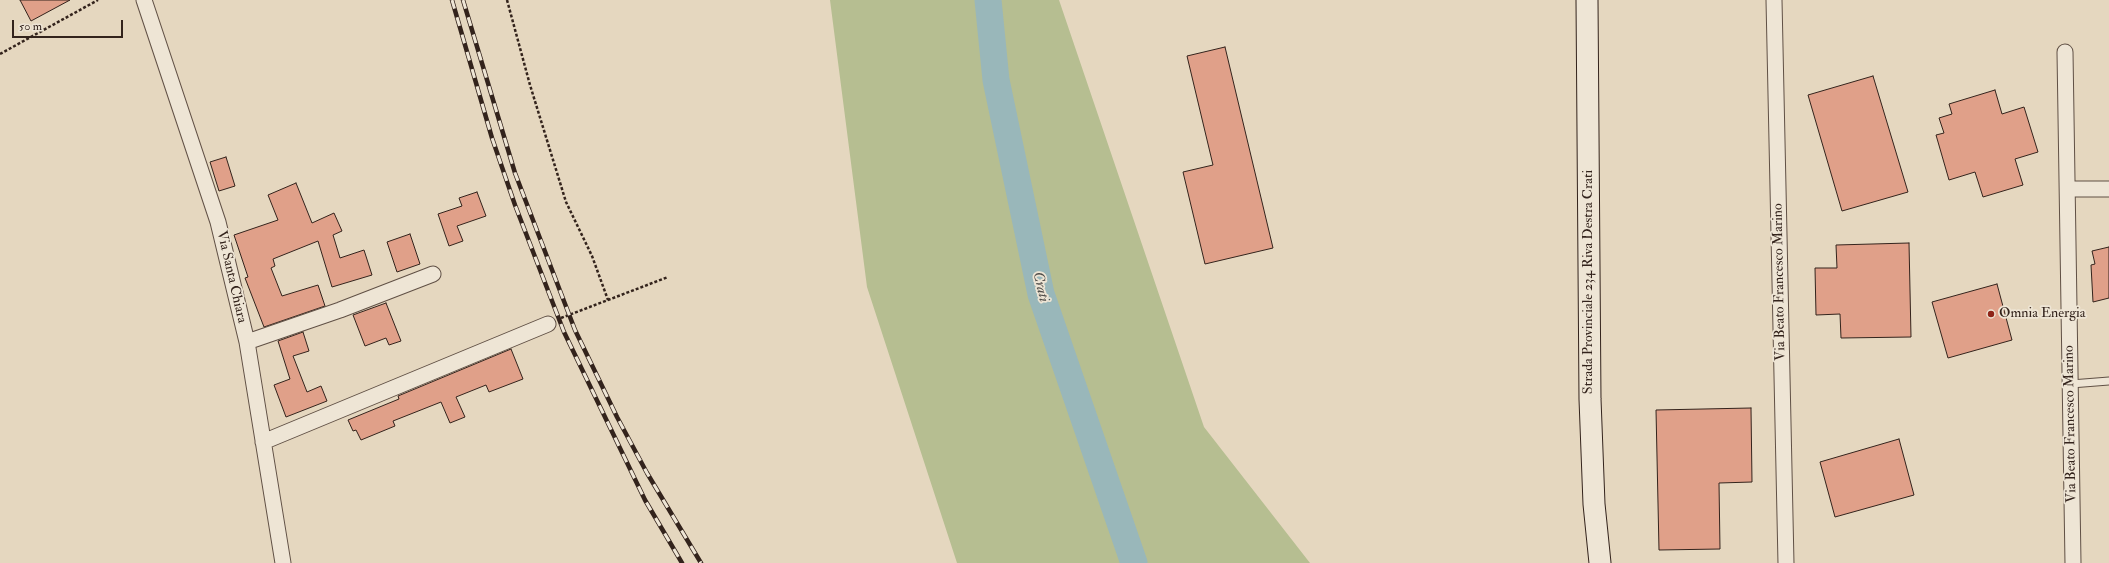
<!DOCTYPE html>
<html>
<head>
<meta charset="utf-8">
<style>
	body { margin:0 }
	#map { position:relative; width:2109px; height:563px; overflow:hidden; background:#e5d7bf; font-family:"IM FELL Double Pica",serif }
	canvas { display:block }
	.scale { position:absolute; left:12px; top:20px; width:111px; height:18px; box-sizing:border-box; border:2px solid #33231c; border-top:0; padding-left:5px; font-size:12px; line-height:14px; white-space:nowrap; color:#33231c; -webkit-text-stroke:3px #eee5d5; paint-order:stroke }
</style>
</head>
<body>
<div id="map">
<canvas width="2109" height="563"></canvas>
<div class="scale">50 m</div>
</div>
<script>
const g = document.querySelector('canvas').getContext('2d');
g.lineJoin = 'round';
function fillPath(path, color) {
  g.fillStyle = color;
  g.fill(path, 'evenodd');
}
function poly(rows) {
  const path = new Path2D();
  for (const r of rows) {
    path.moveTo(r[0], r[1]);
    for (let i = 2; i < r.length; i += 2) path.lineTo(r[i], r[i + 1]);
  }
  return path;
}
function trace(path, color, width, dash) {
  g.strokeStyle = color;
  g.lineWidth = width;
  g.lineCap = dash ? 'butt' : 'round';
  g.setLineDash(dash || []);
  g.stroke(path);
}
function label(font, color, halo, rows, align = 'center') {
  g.font = font + ' "IM FELL Double Pica",serif';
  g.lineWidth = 3.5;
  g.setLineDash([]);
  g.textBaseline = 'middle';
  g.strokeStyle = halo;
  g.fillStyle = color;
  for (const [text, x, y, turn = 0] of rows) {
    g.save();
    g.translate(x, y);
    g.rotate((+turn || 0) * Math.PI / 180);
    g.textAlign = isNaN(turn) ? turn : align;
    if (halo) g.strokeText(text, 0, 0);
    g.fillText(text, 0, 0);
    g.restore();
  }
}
fillPath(poly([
	[830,0,1059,0,1204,427,1310,563,957,563,867,287]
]), '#b6be91');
trace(poly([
	[988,0,996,80,1041,294,1134,563]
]), '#99b7ba', 27);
const building = poly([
	[20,0,70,0,31,21,20,0],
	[1225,47,1273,248,1205,264,1183,172,1213,165,1187,56,1225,47],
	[1873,76,1908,192,1842,211,1808,95,1873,76],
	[1995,90,2002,114,2024,107,2038,152,2015,159,2023,185,1983,197,1975,172,1949,180,1936,135,1944,133,1939,118,1952,114,1949,104,1995,90],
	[226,157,235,186,219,191,210,162,226,157],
	[296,183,312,223,334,213,342,231,333,235,340,258,364,250,372,275,332,287,318,241,273,259,275,266,271,268,282,296,318,285,325,306,264,327,245,278,248,277,234,235,278,220,268,195,296,183],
	[477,192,486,216,457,226,463,241,449,246,438,214,462,206,459,198,477,192],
	[410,234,420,264,397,272,387,242,410,234],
	[1909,243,1911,337,1841,338,1840,314,1816,315,1815,268,1837,268,1836,245,1909,243],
	[2109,247,2109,298,2093,302,2091,265,2095,264,2092,251,2109,247],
	[1997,284,2012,340,1948,358,1932,302,1997,284],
	[386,303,401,341,389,345,386,338,365,346,353,315,386,303],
	[303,332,309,351,293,356,307,392,321,386,327,401,286,417,274,385,290,379,278,341,303,332],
	[511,349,523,379,489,392,486,385,456,397,465,417,450,423,441,402,393,421,395,426,361,440,356,430,353,431,348,420,399,399,398,396,511,349],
	[1751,408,1752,482,1719,483,1720,549,1659,550,1656,410,1751,408],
	[1899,439,1914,495,1835,517,1820,462,1899,439]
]);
fillPath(building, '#e0a089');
trace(building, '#33231c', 1);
const lane = poly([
	[2071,384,2109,381]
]);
const street = poly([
	[144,0,218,222,247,342,283,563],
	[1774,0,1786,563],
	[2065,52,2073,563],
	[2068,189,2109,189],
	[247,342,340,310,433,274],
	[263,442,548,324]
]);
const secondary = poly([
	[1587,0,1590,399,1594,504,1600,563]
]);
trace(lane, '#605045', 9);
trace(street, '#605045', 17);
trace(secondary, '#33231c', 23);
trace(poly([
	[507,0,530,85,566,202,592,256,608,300],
	[0,54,98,0],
	[561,318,668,277]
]), '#33231c', 2.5, [3, 2]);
trace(lane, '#eee5d5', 7);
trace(street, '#eee5d5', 15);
trace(secondary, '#eee5d5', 21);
const rail = poly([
	[452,0,492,138,515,205,564,332,645,500,682,563],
	[463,0,515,173,575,330,617,417,647,473,701,563]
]);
trace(rail, '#33231c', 4.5);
trace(rail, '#eee5d5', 3, [9]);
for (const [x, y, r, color] of [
	[1991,314,4,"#8f2418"]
]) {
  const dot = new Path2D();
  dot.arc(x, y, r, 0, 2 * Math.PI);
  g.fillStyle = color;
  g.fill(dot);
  trace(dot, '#eee5d5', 1.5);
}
label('14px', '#33231c', '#eee5d5', [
	["Via Santa Chiara",231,277,77],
	["Strada Provinciale 234 Riva Destra Crati",1589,282,-90],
	["Via Beato Francesco Marino",1780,282,-91],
	["Via Beato Francesco Marino",2071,424,-91]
]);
label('14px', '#33231c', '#eee5d5', [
	["Omnia Energia",1999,314]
], 'left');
label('italic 15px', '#524f4b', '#eee5d5', [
	["Crati",1040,287,76]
]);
</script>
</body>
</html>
